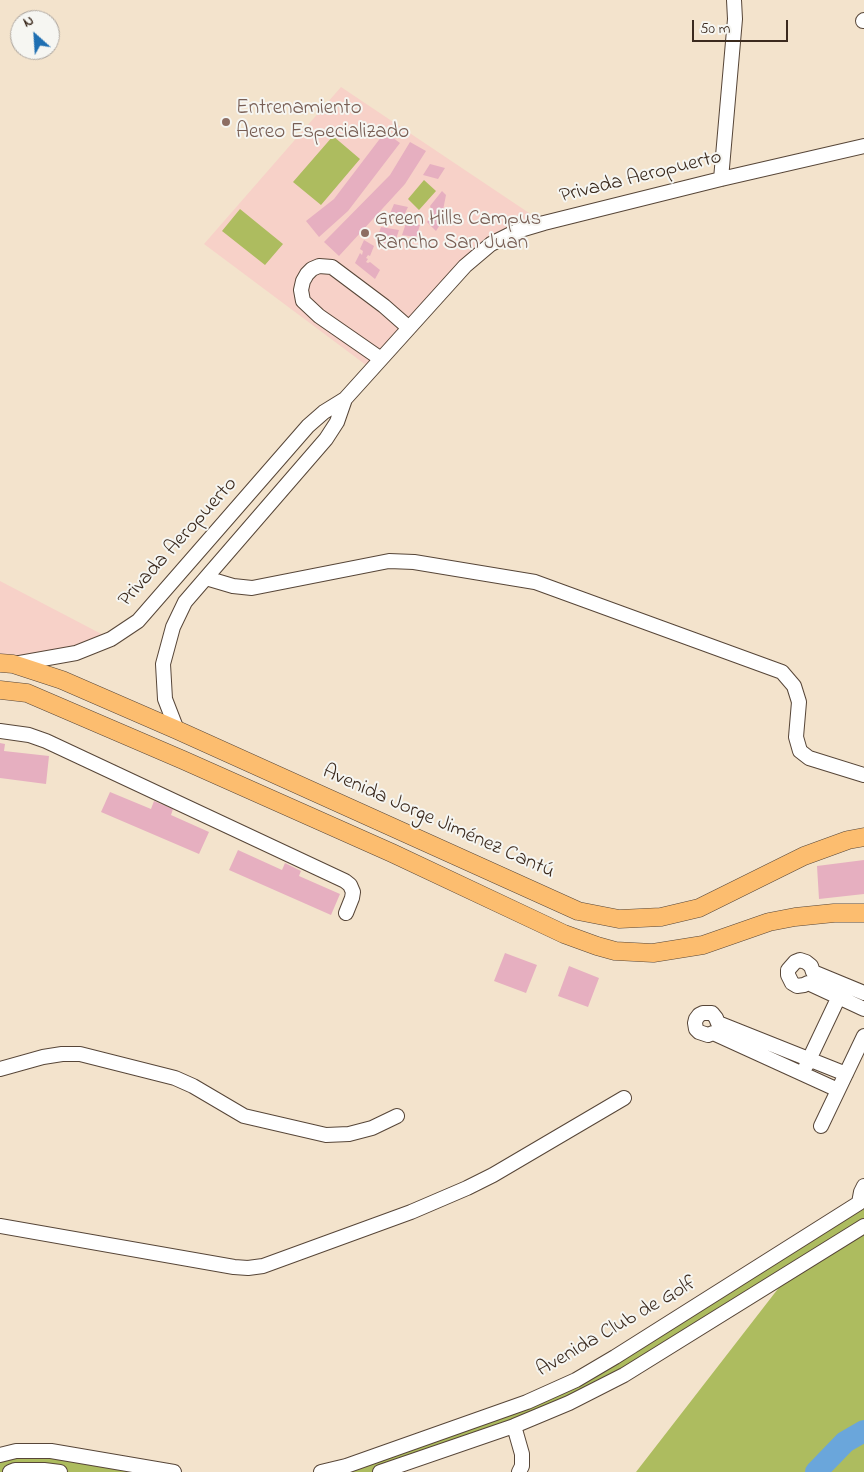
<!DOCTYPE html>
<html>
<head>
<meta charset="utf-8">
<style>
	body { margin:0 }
	#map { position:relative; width:864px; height:1472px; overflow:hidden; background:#f3e3cc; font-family:"Indie Flower",sans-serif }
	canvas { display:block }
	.north { position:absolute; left:10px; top:10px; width:50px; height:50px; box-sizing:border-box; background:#f6f6f2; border:1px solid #aba49d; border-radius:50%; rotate:334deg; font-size:14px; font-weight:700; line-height:20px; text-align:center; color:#3b2a1e }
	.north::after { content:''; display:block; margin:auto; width:18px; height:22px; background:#1f6fb2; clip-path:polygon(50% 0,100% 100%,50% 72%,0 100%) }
	.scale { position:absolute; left:692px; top:20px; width:96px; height:22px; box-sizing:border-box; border:2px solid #3b2a1e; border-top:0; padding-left:6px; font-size:15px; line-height:18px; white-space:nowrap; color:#3b2a1e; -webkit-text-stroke:4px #f6f6f2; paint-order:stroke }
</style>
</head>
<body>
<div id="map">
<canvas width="864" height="1472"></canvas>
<div class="north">N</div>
<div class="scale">50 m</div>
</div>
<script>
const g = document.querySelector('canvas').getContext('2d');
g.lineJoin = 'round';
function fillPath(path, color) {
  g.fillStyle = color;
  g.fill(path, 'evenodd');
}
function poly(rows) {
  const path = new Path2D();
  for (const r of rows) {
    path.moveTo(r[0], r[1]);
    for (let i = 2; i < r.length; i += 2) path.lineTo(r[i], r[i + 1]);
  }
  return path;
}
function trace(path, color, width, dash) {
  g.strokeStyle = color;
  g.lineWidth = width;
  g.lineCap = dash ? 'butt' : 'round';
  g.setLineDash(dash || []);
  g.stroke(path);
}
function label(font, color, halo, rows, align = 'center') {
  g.font = font + ' "Indie Flower",sans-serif';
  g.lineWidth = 4;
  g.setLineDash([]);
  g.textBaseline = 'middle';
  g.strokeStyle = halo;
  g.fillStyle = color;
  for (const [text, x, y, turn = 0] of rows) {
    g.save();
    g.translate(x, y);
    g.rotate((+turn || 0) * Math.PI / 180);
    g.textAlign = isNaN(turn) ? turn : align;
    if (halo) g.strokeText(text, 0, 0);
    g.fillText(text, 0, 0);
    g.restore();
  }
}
fillPath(poly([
	[341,87,544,223,492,244,370,368,204,244],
	[0,581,111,639,0,663]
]), '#f7d1c8');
fillPath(poly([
	[333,136,360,159,321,205,293,182],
	[424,180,436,191,419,210,408,199],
	[240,209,283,244,265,265,222,231],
	[864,1186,864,1472,636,1472,791,1272,624,1375,380,1472,321,1472,527,1402,859,1203],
	[16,1451,174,1472,0,1472,0,1455]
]), '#adbc5f');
trace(poly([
	[816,1472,845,1442,864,1431]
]), '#6aa6db', 22);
fillPath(poly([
	[385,132,400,143,348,211,319,237,306,221,334,199],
	[410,142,426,151,405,184,339,256,324,242,390,175],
	[430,164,445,168,438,179,423,175],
	[442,191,446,195,442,215,445,217,436,231,427,222,433,213,430,206],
	[394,204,408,207,402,219,389,216],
	[406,223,420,225,416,237,402,235],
	[381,227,399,230,394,245,376,241],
	[364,240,374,246,370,256,368,255,366,258,368,259,366,262,368,263,370,262,380,270,375,279,355,263,360,253,362,255,363,251,360,249],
	[0,743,5,744,4,751,49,756,46,784,0,778],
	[110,792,151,809,154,801,173,809,171,815,209,832,199,854,101,812],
	[238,850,282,870,285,863,301,871,299,876,340,894,331,915,229,870],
	[864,860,864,894,819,899,817,866],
	[505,953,537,965,526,993,494,981],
	[569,966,599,978,588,1007,558,996]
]), '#e6afc0');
const minor = poly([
	[863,21,864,20],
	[721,179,735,19,734,0],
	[381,359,319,316,303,301,301,290,303,281,307,274,312,269,319,266,332,267,384,306,409,328],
	[206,578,233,586,252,588,389,561,414,562,535,582,782,672,794,686,799,702,796,737,800,751,809,758,864,775],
	[14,664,76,653,111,639,138,621,308,426,324,412,345,399,465,266,491,244,517,231,544,223,721,179,864,146],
	[177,730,165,699,163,664,173,627,185,602,326,439,337,422,345,399],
	[0,731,29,735,46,741,345,881,350,885,353,892,352,898,346,913],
	[864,993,813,972,811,966,806,962,800,960,795,962,788,970,788,975,792,983,797,986,804,985,808,983,864,1009],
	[806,1066,843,988],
	[0,1069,43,1057,62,1054,80,1054,175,1078,193,1086,244,1116,326,1135,349,1134,372,1128,397,1116],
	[838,1090,713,1033,708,1035,699,1032,696,1029,695,1023,696,1019,699,1015,703,1013,712,1013,716,1018,718,1023,846,1074],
	[821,1126,864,1036],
	[0,1226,234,1267,248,1268,263,1266,411,1212,467,1188,493,1175,624,1098],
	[514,1426,522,1454,522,1466,519,1472],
	[0,1455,16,1451,51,1451,174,1472],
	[10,1472,15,1470,44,1470,60,1472],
	[321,1472,346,1466,527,1402,576,1380,615,1357,859,1203,861,1192,864,1186],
	[380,1472,514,1426,569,1403,624,1375,864,1226]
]);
const major = poly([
	[0,663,13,664,62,680,177,730,578,911,619,919,661,917,699,908,804,856,848,840,864,837],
	[0,690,27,693,183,760,392,853,564,934,597,946,615,951,653,953,703,945,769,922,795,917,834,913,864,913]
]);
trace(minor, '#574638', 16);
trace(major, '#574638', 19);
trace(minor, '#fff', 14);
trace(major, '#fcbd6f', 18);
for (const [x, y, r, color] of [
	[226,122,5,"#8d6e63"],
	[365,233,5,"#8d6e63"]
]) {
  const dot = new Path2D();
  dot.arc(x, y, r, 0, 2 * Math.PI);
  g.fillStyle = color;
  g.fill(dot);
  trace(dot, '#f6f6f2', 2);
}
label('21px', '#785e54', '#f6f6f2', [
	["Entrenamiento",236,110],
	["Aereo Especializado",236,134],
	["Green Hills Campus",375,221],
	["Rancho San Juan",375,245]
], 'left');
label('21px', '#3b2a1e', '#f6f6f2', [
	["Privada Aeropuerto",641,178,-14],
	["Privada Aeropuerto",179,543,-48],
	["Avenida Jorge Jiménez Cantú",438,823,24],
	["Avenida Club de Golf",617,1328,-30]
]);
</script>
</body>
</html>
